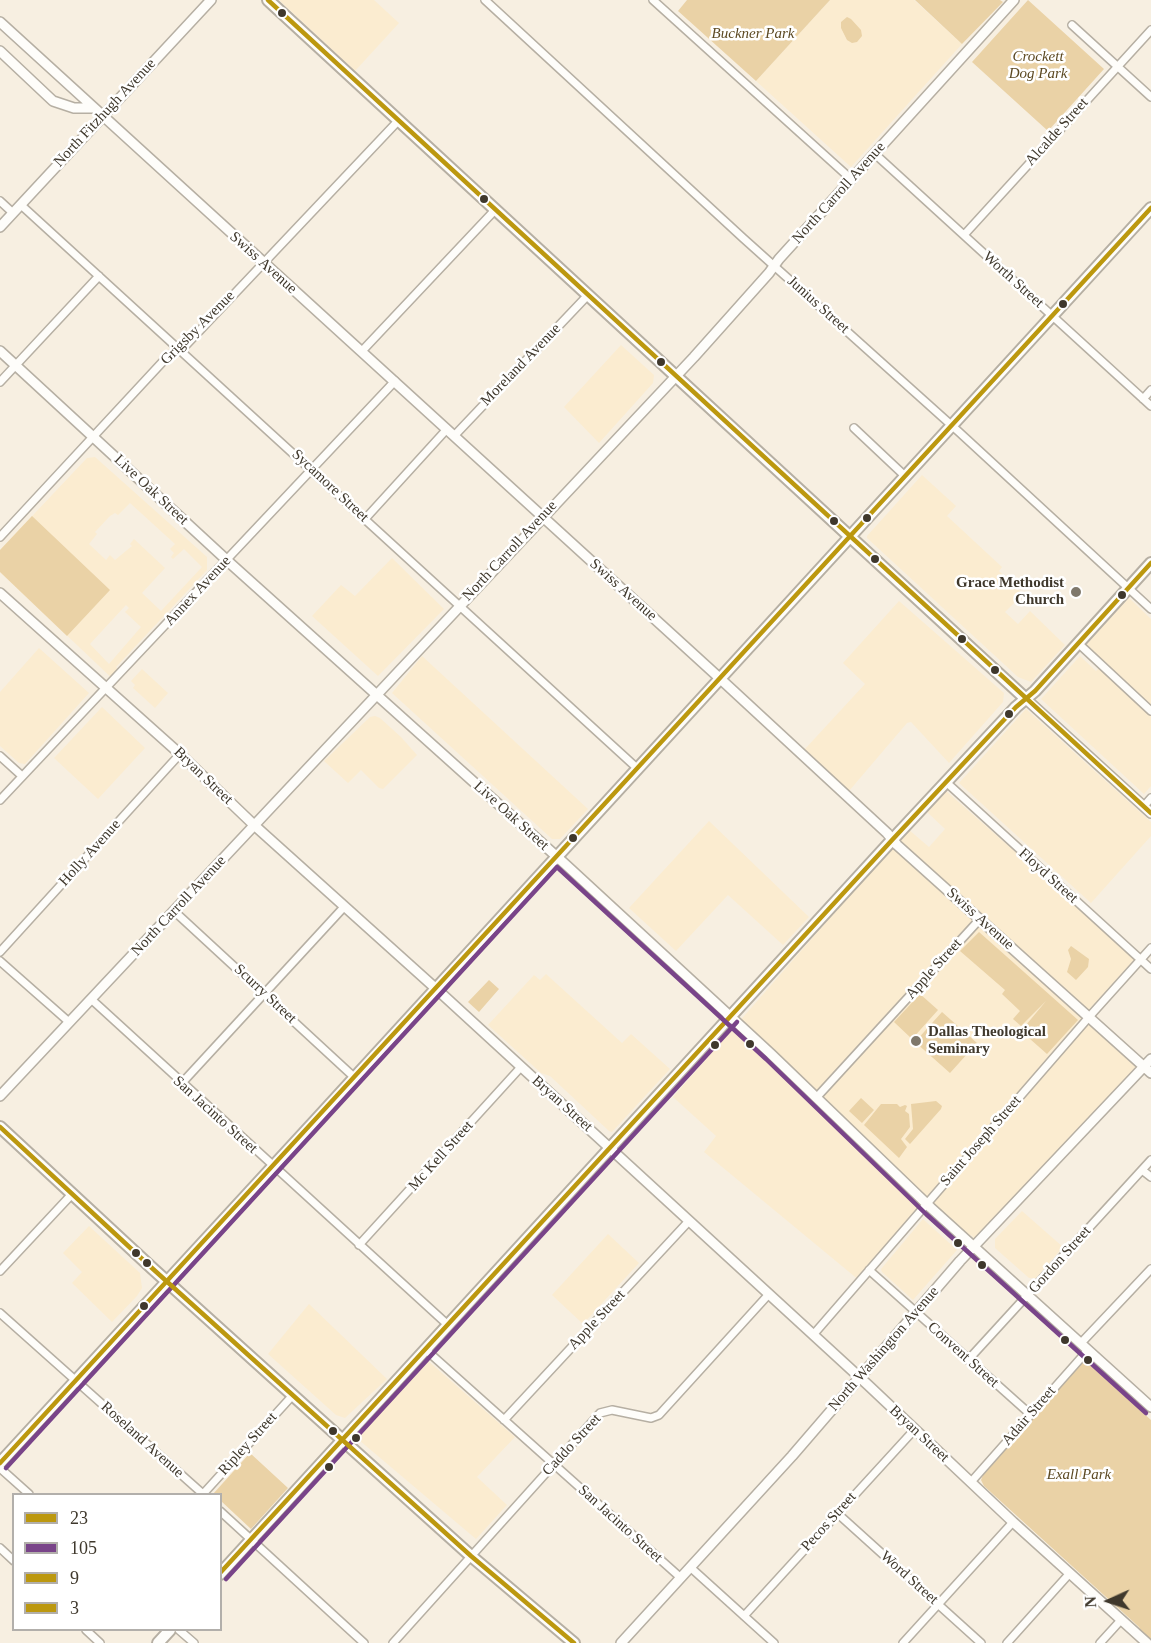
<!DOCTYPE html>
<html>
<head>
<meta charset="utf-8">
<style>
	body { margin:0 }
	#map { position:relative; width:1151px; height:1643px; overflow:hidden; background:#f7efe1; font-family:"Times New Roman",serif }
	canvas { display:block }
	.legend { position:absolute; left:12px; top:1493px; width:210px; height:138px; box-sizing:border-box; background:#fff; border:2px solid #b2afab; margin:0; padding:8px 10px; list-style:none; font-size:18px; color:#3f382c }
	.legend li { display:flex; align-items:center; gap:12px; height:30px }
	.legend b { width:30px; border:2px solid #b2afab }
	.north { position:absolute; left:1079px; top:1571px; width:60px; height:60px; -webkit-text-stroke:4px #fff; paint-order:stroke; rotate:267deg; font-size:16px; font-weight:700; line-height:24px; text-align:center; color:#3f382c }
	.north::after { content:''; display:block; margin:auto; width:21px; height:27px; background:#3f382c; clip-path:polygon(50% 0,100% 100%,50% 72%,0 100%) }
</style>
</head>
<body>
<div id="map">
<canvas width="1151" height="1643"></canvas>
<ul class="legend">
<li><b style="height:8px;background:#bc980f"></b>23</li>
<li><b style="height:8px;background:#794489"></b>105</li>
<li><b style="height:8px;background:#bc980f"></b>9</li>
<li><b style="height:8px;background:#bc980f"></b>3</li>
</ul>
<div class="north">N</div>
</div>
<script>
const g = document.querySelector('canvas').getContext('2d');
g.lineJoin = 'round';
function fillPath(path, color) {
  g.fillStyle = color;
  g.fill(path, 'evenodd');
}
function poly(rows) {
  const path = new Path2D();
  for (const r of rows) {
    path.moveTo(r[0], r[1]);
    for (let i = 2; i < r.length; i += 2) path.lineTo(r[i], r[i + 1]);
  }
  return path;
}
function trace(path, color, width, dash) {
  g.strokeStyle = color;
  g.lineWidth = width;
  g.lineCap = dash ? 'butt' : 'round';
  g.setLineDash(dash || []);
  g.stroke(path);
}
function label(font, color, halo, rows, align = 'center') {
  g.font = font + ' "Times New Roman",serif';
  g.lineWidth = 5;
  g.setLineDash([]);
  g.textBaseline = 'middle';
  g.strokeStyle = halo;
  g.fillStyle = color;
  for (const [text, x, y, turn = 0] of rows) {
    g.save();
    g.translate(x, y);
    g.rotate((+turn || 0) * Math.PI / 180);
    g.textAlign = isNaN(turn) ? turn : align;
    if (halo) g.strokeText(text, 0, 0);
    g.fillText(text, 0, 0);
    g.restore();
  }
}
fillPath(poly([
	[279,0,374,0,399,23,355,71],
	[830,0,914,0,962,44,851,167,756,81],
	[621,345,654,375,653,383,599,443,564,407],
	[95,457,207,557,207,570,116,667,124,675,117,683,0,572,0,550,87,458],
	[130,503,175,544,170,549,174,553,171,557,173,559,184,549,202,567,161,611,142,593,165,568,134,539,130,544,132,546,115,560,110,555,106,560,89,544,97,534,95,532,110,516,115,513,118,515],
	[126,605,129,608,125,612,141,627,109,664,90,644],
	[922,475,956,506,947,516,1002,567,999,571,1023,594,1005,612,1018,624,1030,611,1065,645,1031,682,1018,677,867,538,867,536],
	[392,558,444,609,378,676,312,616,341,585,355,596],
	[1129,598,1151,619,1151,786,1144,794,1041,699,1080,656,1096,671,1103,664,1086,645],
	[899,601,1004,693,1003,702,949,763,911,722,907,723,849,791,804,750,865,684,843,663],
	[39,648,89,693,25,764,19,763,0,746,0,692],
	[422,656,588,809,560,839,552,839,392,693],
	[142,669,168,693,155,708,133,688,135,685,131,681],
	[102,707,145,748,98,799,54,758],
	[1026,709,1151,822,1151,836,1091,903,959,783],
	[375,716,380,718,401,737,417,755,383,789,379,788,361,770,348,783,324,761,370,717],
	[946,791,1136,958,1083,1016,1139,1065,976,1240,971,1235,967,1239,926,1203,860,1281,704,1152,716,1136,673,1097,908,829,929,847,945,829,926,811],
	[709,821,809,917,783,945,728,895,676,951,629,908],
	[546,974,622,1043,631,1034,670,1069,612,1132,609,1131,550,1076,541,1073,488,1025,534,975,540,980],
	[1022,1211,1063,1247,1036,1278,1029,1278,995,1248,995,1239],
	[923,1219,957,1250,913,1300,882,1272,881,1269],
	[89,1226,140,1273,142,1288,137,1296,112,1322,72,1283,82,1272,63,1253],
	[608,1234,639,1263,583,1324,552,1295],
	[309,1304,387,1379,345,1418,336,1415,268,1354],
	[427,1360,515,1437,477,1477,507,1505,476,1539,359,1440,358,1434]
]), '#fbecd0');
fillPath(poly([
	[687,0,830,0,756,81,678,11],
	[915,0,1000,0,1003,2,962,44],
	[1028,0,1104,69,1048,131,972,62],
	[847,17,851,19,861,30,862,36,857,42,852,43,847,40,841,28,841,22],
	[32,516,110,590,67,636,0,572,0,550],
	[979,932,1078,1020,1047,1054,1021,1031,1046,1001,1021,1026,1013,1019,1020,1011,1002,994,1005,990,960,951],
	[1071,946,1089,959,1088,967,1076,980,1067,972,1071,959,1068,950],
	[489,980,499,989,479,1012,468,1002],
	[920,994,938,1010,912,1039,894,1022],
	[942,1012,977,1043,950,1073,915,1042],
	[861,1098,874,1110,862,1123,849,1111],
	[936,1101,942,1106,941,1109,910,1144,905,1139,913,1129,911,1104],
	[881,1104,897,1104,900,1107,905,1105,907,1106,905,1111,909,1114,910,1127,901,1139,907,1147,899,1158,864,1125],
	[1082,1363,1087,1363,1091,1366,1151,1420,1151,1641,1141,1631,1139,1627,984,1486,981,1480,983,1475],
	[250,1453,288,1488,251,1529,221,1501,220,1494,213,1494]
]), '#ead2a6');
const minor = poly([
	[485,0,743,238,959,432,1151,609],
	[653,0,851,179],
	[1072,25,1151,97],
	[875,154,1151,406],
	[0,201,13,213],
	[21,205,638,769],
	[964,235,1151,30],
	[362,351,495,210],
	[0,382,99,276],
	[1143,399,1151,390],
	[854,428,906,477],
	[454,436,588,295],
	[365,519,447,429],
	[0,537,168,356,186,345,398,121],
	[1079,644,1151,711],
	[0,756,22,776],
	[946,782,1151,969],
	[0,800,395,381],
	[1144,806,1151,798],
	[174,911,355,1078],
	[0,952,180,754],
	[0,961,69,1022],
	[91,999,448,1325],
	[181,1084,344,907],
	[816,1098,980,919],
	[1142,1170,1151,1177],
	[359,1245,521,1067],
	[869,1270,1030,1414],
	[0,1271,73,1193],
	[0,1313,203,1494],
	[813,1335,1089,1017,1151,948],
	[1081,1343,1151,1269],
	[425,1349,681,1578],
	[968,1360,1151,1160],
	[504,1420,689,1221],
	[0,1468,29,1494],
	[971,1482,1088,1350],
	[203,1494,293,1395],
	[220,1511,364,1643],
	[837,1513,981,1643],
	[0,1548,14,1561],
	[690,1567,774,1643],
	[744,1616,915,1429],
	[86,1630,100,1643],
	[179,1630,194,1643],
	[393,1643,600,1413,612,1410,651,1418,659,1415,769,1294],
	[903,1643,1013,1522],
	[1007,1643,1070,1573],
	[1100,1643,1121,1620]
]);
const tertiary = poly([
	[0,22,714,673,887,833,897,845,1151,1073],
	[0,51,53,101,74,108,93,108],
	[0,227,211,0],
	[0,351,231,564,565,864,771,1054,931,1208,1151,1407],
	[0,593,180,754,254,825,443,995,868,1385,1013,1522,1147,1643],
	[1026,699,1151,813],
	[0,1096,694,357,769,273,779,259,1014,0],
	[621,1643,792,1456,960,1261,1151,1059]
]);
const secondary = poly([
	[268,0,1026,699],
	[0,1127,153,1269,471,1556,574,1643],
	[0,1463,314,1122,1151,208],
	[220,1574,893,839,1016,707,1035,691,1151,563],
	[158,1643,170,1630]
]);
trace(minor, '#b6afa3', 10);
trace(tertiary, '#b6afa3', 12);
trace(secondary, '#b6afa3', 14);
trace(minor, '#fefdfa', 7);
trace(tertiary, '#fefdfa', 9);
trace(secondary, '#fefdfa', 10);
trace(poly([
	[0,1463,1151,208],
	[220,1573,893,839,1016,707,1035,691,1151,563]
]), '#bc980f', 4.5);
trace(poly([
	[6,1468,557,867,766,1059,926,1214,1146,1413],
	[226,1579,737,1022]
]), '#794489', 4.5);
trace(poly([
	[268,0,1151,813]
]), '#bc980f', 4.5);
trace(poly([
	[0,1127,153,1269,471,1556,574,1643]
]), '#bc980f', 4.5);
for (const [x, y, r, color] of [
	[282,13,5,"#3f382c"],
	[484,199,5,"#3f382c"],
	[1063,304,5,"#3f382c"],
	[661,362,5,"#3f382c"],
	[867,518,5,"#3f382c"],
	[834,521,5,"#3f382c"],
	[875,559,5,"#3f382c"],
	[1076,592,6,"#7f786b"],
	[1122,595,5,"#3f382c"],
	[962,639,5,"#3f382c"],
	[995,670,5,"#3f382c"],
	[1009,714,5,"#3f382c"],
	[573,838,5,"#3f382c"],
	[916,1041,6,"#7f786b"],
	[750,1044,5,"#3f382c"],
	[715,1045,5,"#3f382c"],
	[958,1243,5,"#3f382c"],
	[136,1253,5,"#3f382c"],
	[147,1263,5,"#3f382c"],
	[982,1265,5,"#3f382c"],
	[144,1306,5,"#3f382c"],
	[1065,1340,5,"#3f382c"],
	[1088,1360,5,"#3f382c"],
	[333,1431,5,"#3f382c"],
	[356,1438,5,"#3f382c"],
	[329,1467,5,"#3f382c"]
]) {
  const dot = new Path2D();
  dot.arc(x, y, r, 0, 2 * Math.PI);
  g.fillStyle = color;
  g.fill(dot);
  trace(dot, '#fff', 2);
}
label('italic 15px', '#5c4922', '#fff', [
	["Buckner Park",753,34],
	["Crockett",1038,57],
	["Dog Park",1038,74],
	["Exall Park",1079,1475]
]);
label('15px', '#3f382c', '#fff', [
	["North Fitzhugh Avenue",105,113,-47],
	["Alcalde Street",1057,132,-48],
	["North Carroll Avenue",839,193,-48],
	["Swiss Avenue",263,263,42],
	["Worth Street",1013,280,42],
	["Junius Street",818,305,42],
	["Grigsby Avenue",198,328,-45],
	["Moreland Avenue",521,365,-46],
	["Sycamore Street",330,486,43],
	["Live Oak Street",151,490,43],
	["North Carroll Avenue",510,551,-47],
	["Swiss Avenue",623,590,42],
	["Annex Avenue",198,591,-47],
	["Bryan Street",203,776,44],
	["Live Oak Street",511,816,42],
	["Holly Avenue",90,853,-48],
	["Floyd Street",1048,876,42],
	["North Carroll Avenue",179,906,-47],
	["Swiss Avenue",980,919,42],
	["Apple Street",934,969,-48],
	["Scurry Street",265,994,43],
	["Bryan Street",562,1104,42],
	["San Jacinto Street",215,1115,42],
	["Saint Joseph Street",981,1141,-49],
	["Mc Kell Street",441,1156,-48],
	["Gordon Street",1060,1260,-48],
	["Apple Street",597,1320,-47],
	["North Washington Avenue",884,1349,-49],
	["Convent Street",963,1355,42],
	["Adair Street",1029,1416,-49],
	["Bryan Street",919,1434,43],
	["Roseland Avenue",142,1440,42],
	["Ripley Street",248,1444,-48],
	["Caddo Street",572,1445,-47],
	["Pecos Street",829,1522,-48],
	["San Jacinto Street",620,1524,42],
	["Word Street",909,1578,42]
]);
label('bold 15px', '#3f382c', '#fff', [
	["Grace Methodist",1064,583],
	["Church",1064,600],
	["Dallas Theological",928,1032,"left"],
	["Seminary",928,1049,"left"]
], 'right');
</script>
</body>
</html>
